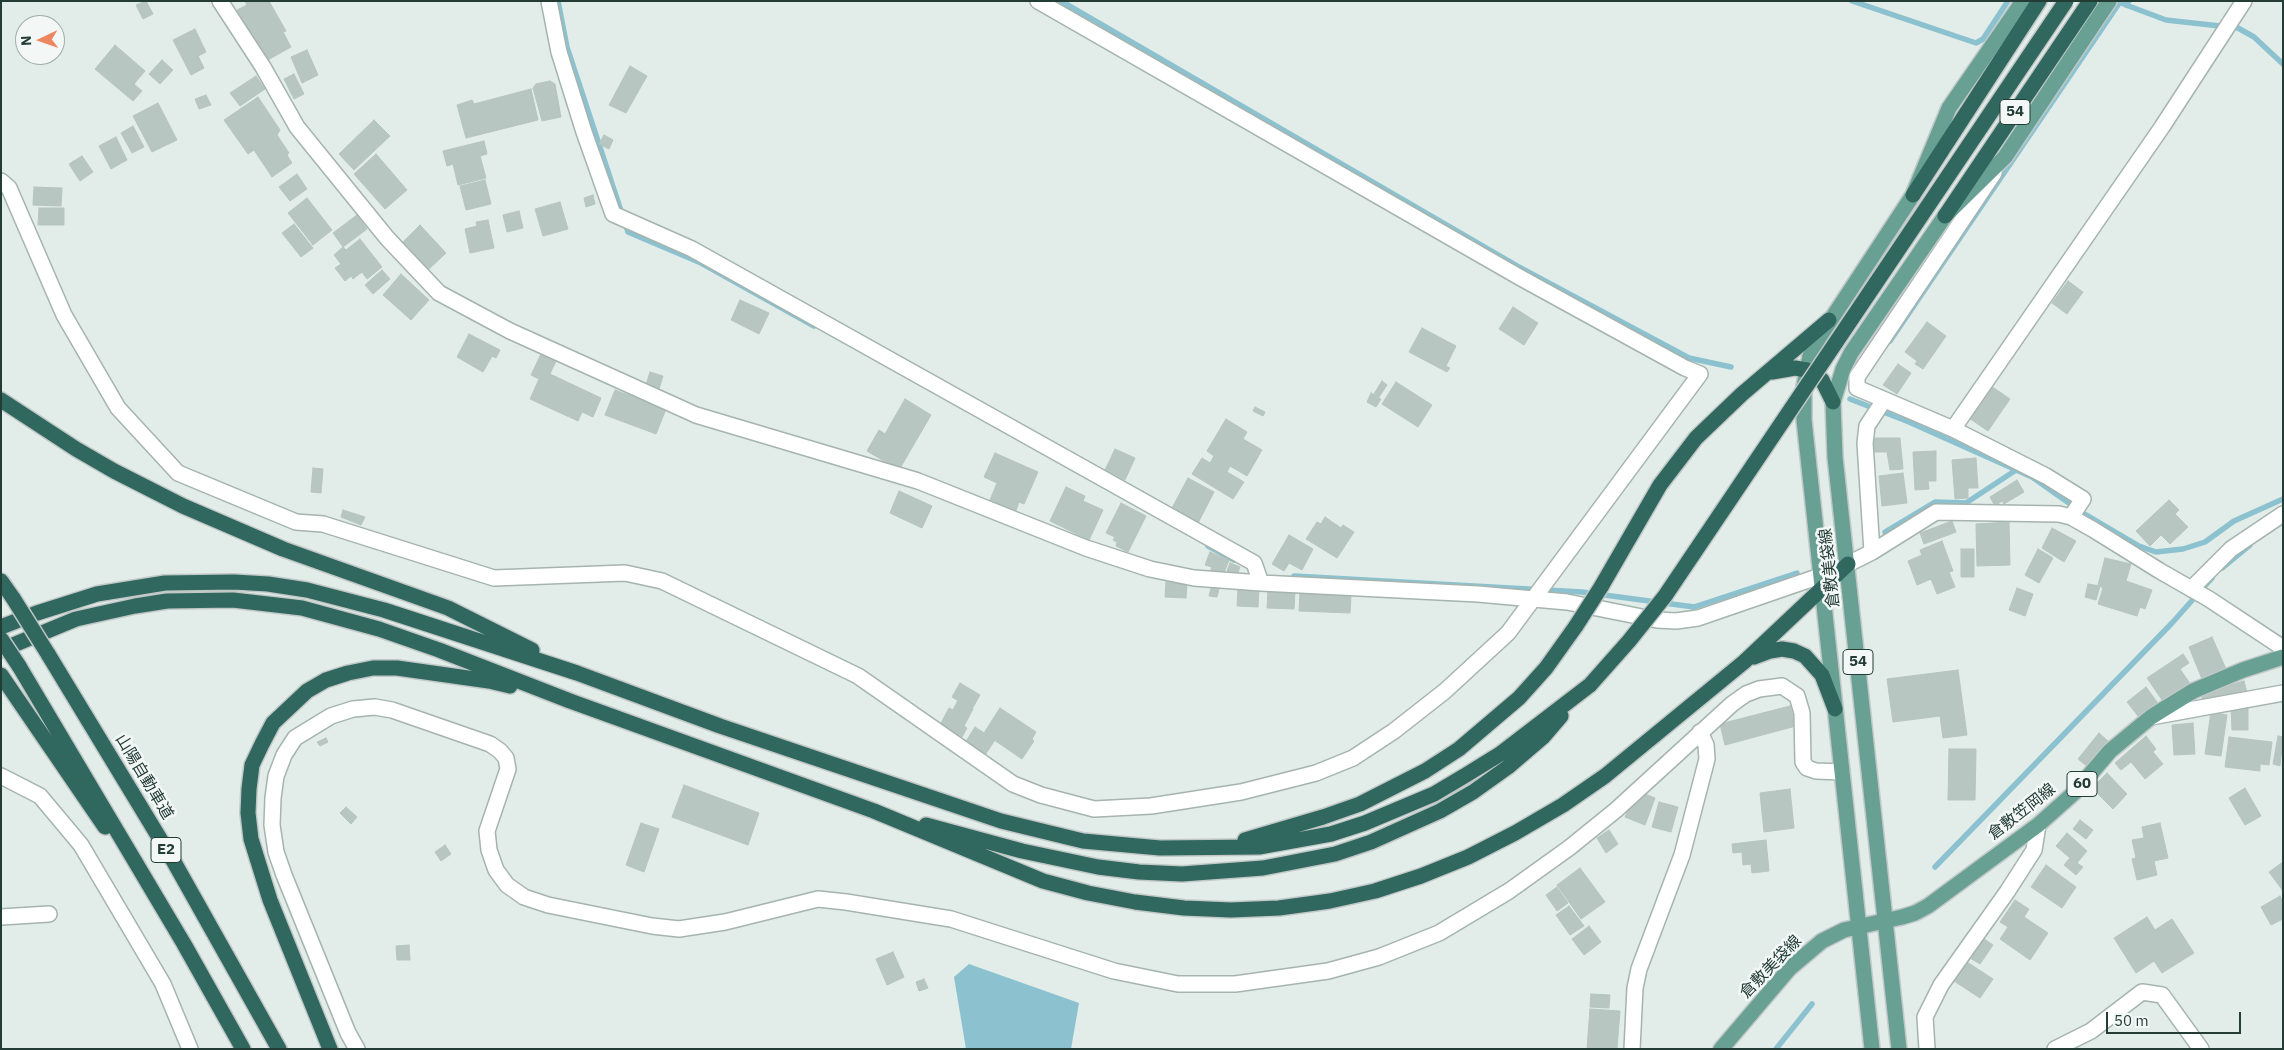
<!DOCTYPE html>
<html>
<head>
<meta charset="utf-8">
<style>
	body { margin:0 }
	#map { position:relative; width:2284px; height:1050px; overflow:hidden; background:#e2ece8; font-family:"IBM Plex Sans",sans-serif }
	canvas { display:block }
	.frame { position:absolute; inset:0; border:2px solid #233c36; pointer-events:none }
	.north { position:absolute; left:15px; top:15px; width:50px; height:50px; box-sizing:border-box; background:#f3f8f6; border:1px solid #a0ada9; border-radius:50%; rotate:267deg; font-size:14px; font-weight:700; line-height:20px; text-align:center; color:#233c36 }
	.north::after { content:''; display:block; margin:auto; width:18px; height:22px; background:#ed875f; clip-path:polygon(50% 0,100% 100%,50% 72%,0 100%) }
	.scale { position:absolute; left:2106px; top:1012px; width:135px; height:22px; box-sizing:border-box; border:2px solid #233c36; border-top:0; padding-left:6px; font-size:15px; line-height:18px; white-space:nowrap; color:#233c36; -webkit-text-stroke:4px #f3f8f6; paint-order:stroke }
</style>
</head>
<body>
<div id="map">
<canvas width="2284" height="1050"></canvas>
<div class="frame"></div>
<div class="north">N</div>
<div class="scale">50 m</div>
</div>
<script>
const g = document.querySelector('canvas').getContext('2d');
g.lineJoin = 'round';
function fillPath(path, color) {
  g.fillStyle = color;
  g.fill(path, 'evenodd');
}
function poly(rows) {
  const path = new Path2D();
  for (const r of rows) {
    path.moveTo(r[0], r[1]);
    for (let i = 2; i < r.length; i += 2) path.lineTo(r[i], r[i + 1]);
  }
  return path;
}
function trace(path, color, width, dash) {
  g.strokeStyle = color;
  g.lineWidth = width;
  g.lineCap = dash ? 'butt' : 'round';
  g.setLineDash(dash || []);
  g.stroke(path);
}
function label(font, color, halo, rows, align = 'center') {
  g.font = font + ' "IBM Plex Sans","Noto Sans JP",sans-serif';
  g.lineWidth = 5;
  g.setLineDash([]);
  g.textBaseline = 'middle';
  g.strokeStyle = halo;
  g.fillStyle = color;
  for (const [text, x, y, turn = 0] of rows) {
    g.save();
    g.translate(x, y);
    g.rotate((+turn || 0) * Math.PI / 180);
    g.textAlign = isNaN(turn) ? turn : align;
    if (halo) g.strokeText(text, 0, 0);
    g.fillText(text, 0, 0);
    g.restore();
  }
}
fillPath(poly([
	[969,964,1079,1003,1071,1049,966,1049,954,977]
]), '#8cc2cf');
trace(poly([
	[558,1,567,47,628,232,701,263,814,326],
	[1061,1,1517,266,1689,358,1731,367],
	[1852,1,1976,43,1983,39,2008,1],
	[2126,5,2166,20,2238,28,2254,37,2283,64],
	[1890,341,2120,2,2126,5,2129,1],
	[1850,399,1909,422,2032,477,2083,513,2139,546,2156,552,2183,549,2205,542,2234,521,2283,499],
	[1885,532,1935,502,1966,503,2016,470],
	[1208,546,1234,560],
	[2222,568,2250,545],
	[1294,576,1582,592,1694,607,1797,573],
	[1935,867,2172,623,2212,578],
	[1776,1049,1812,1004]
]), '#8cc2cf', 5.5);
const building = poly([
	[146,1,153,14,143,19,136,5,146,1],
	[245,1,269,1,286,31,283,32,291,47,266,61,237,10,247,5,245,1],
	[195,29,206,52,198,56,204,68,191,75,173,40,195,29],
	[115,45,145,71,134,84,142,91,133,101,95,69,115,45],
	[307,50,318,75,302,83,291,57,307,50],
	[162,60,173,70,160,84,149,74,162,60],
	[630,66,647,76,626,113,609,105,630,66],
	[294,74,304,94,294,99,284,79,294,74],
	[256,76,265,89,240,106,230,93,256,76],
	[550,81,555,84,561,117,542,121,533,88,536,84,550,81],
	[531,89,538,120,466,138,457,105,472,100,474,104,531,89],
	[206,95,211,105,199,109,195,99,206,95],
	[258,97,280,130,277,135,289,153,287,155,292,163,272,177,254,150,248,154,224,120,258,97],
	[158,103,177,140,152,152,133,116,158,103],
	[374,120,390,136,354,170,339,154,374,120],
	[133,126,144,147,132,153,121,133,133,126],
	[604,135,613,140,609,149,599,144,604,135],
	[116,137,127,160,111,169,99,146,116,137],
	[484,141,487,154,480,156,486,178,458,185,453,164,447,166,443,151,484,141],
	[376,154,407,190,385,209,354,174,376,154],
	[82,156,93,172,80,181,69,164,82,156],
	[297,174,307,189,290,201,279,187,297,174],
	[485,180,491,204,466,210,460,186,485,180],
	[34,187,62,188,61,206,33,205,34,187],
	[593,195,595,204,586,207,584,198,593,195],
	[307,198,332,230,313,245,288,213,307,198],
	[560,202,568,229,543,236,535,209,560,202],
	[39,208,64,208,64,225,38,225,39,208],
	[519,211,523,228,507,232,503,215,519,211],
	[357,215,367,229,343,247,333,233,357,215],
	[488,220,494,248,470,253,465,229,477,226,476,222,488,220],
	[294,224,313,248,301,257,282,233,294,224],
	[420,225,446,253,427,271,401,244,420,225],
	[360,239,382,267,367,279,362,272,353,279,351,276,345,281,335,268,341,264,334,255,343,247,346,250,360,239],
	[382,270,390,279,373,294,365,285,382,270],
	[401,274,429,300,411,320,383,295,401,274],
	[2068,281,2083,292,2067,314,2052,303,2068,281],
	[740,300,769,313,759,334,731,320,740,300],
	[1513,307,1538,323,1524,345,1499,329,1513,307],
	[1927,322,1946,336,1923,369,1915,364,1917,361,1905,352,1927,322],
	[1422,328,1456,346,1446,366,1450,368,1447,372,1409,352,1422,328],
	[469,334,500,350,496,358,492,356,483,372,457,357,469,334],
	[542,352,557,359,550,374,601,398,593,417,582,412,578,421,530,399,539,379,531,375,542,352],
	[1898,364,1911,373,1897,394,1883,385,1898,364],
	[650,372,663,376,658,392,645,388,650,372],
	[1382,381,1387,385,1379,397,1374,394,1382,381],
	[1396,382,1432,405,1418,427,1382,404,1396,382],
	[1991,386,2010,399,1988,431,1969,418,1991,386],
	[615,390,666,409,656,434,605,415,615,390],
	[1371,393,1381,399,1376,407,1367,402,1371,393],
	[905,399,931,415,899,470,867,451,879,430,885,434,905,399],
	[1255,407,1265,412,1263,416,1253,411,1255,407],
	[1226,419,1247,432,1243,439,1262,450,1247,476,1230,466,1227,472,1244,482,1233,499,1192,474,1202,458,1210,463,1214,456,1207,451,1226,419],
	[1874,438,1900,438,1903,469,1890,470,1887,452,1875,452,1874,438],
	[1115,449,1135,458,1125,480,1105,470,1115,449],
	[1936,451,1936,481,1928,481,1929,489,1915,490,1913,452,1936,451],
	[995,453,1038,472,1024,504,1019,502,1014,516,988,505,997,483,984,477,995,453],
	[1976,458,1978,488,1968,488,1968,498,1955,499,1952,460,1976,458],
	[313,468,323,469,321,493,311,492,313,468],
	[1903,473,1907,503,1882,506,1879,476,1903,473],
	[1188,478,1214,492,1198,523,1172,508,1188,478],
	[2017,480,2024,492,2004,504,2002,501,1995,506,1990,497,2017,480],
	[1066,487,1085,496,1083,501,1103,510,1089,540,1050,521,1066,487],
	[899,491,932,506,922,528,890,513,899,491],
	[2169,500,2179,510,2175,514,2188,527,2170,544,2161,535,2150,546,2136,531,2169,500],
	[1121,503,1146,516,1128,552,1116,546,1117,542,1113,540,1115,537,1106,533,1121,503],
	[343,510,365,517,361,525,341,517,343,510],
	[1325,517,1341,528,1343,525,1354,532,1337,558,1306,539,1317,522,1321,524,1325,517],
	[1952,521,1956,532,1924,544,1920,533,1952,521],
	[2009,522,2010,565,1977,566,1976,524,2009,522],
	[2052,528,2076,541,2064,562,2042,548,2052,528],
	[1289,535,1313,549,1302,570,1289,563,1284,571,1272,564,1289,535],
	[1942,541,1953,571,1949,572,1955,587,1937,594,1931,579,1917,585,1908,561,1922,555,1920,550,1942,541],
	[1961,549,1974,549,1974,577,1961,577,1961,549],
	[2038,549,2053,558,2039,583,2025,575,2038,549],
	[1210,552,1229,560,1222,578,1209,574,1212,567,1205,565,1210,552],
	[2105,558,2131,564,2126,581,2152,590,2145,609,2140,607,2137,616,2098,604,2103,588,2098,585,2105,558],
	[1230,563,1240,567,1237,575,1227,571,1230,563],
	[1166,582,1187,583,1186,598,1165,597,1166,582],
	[1212,584,1220,585,1217,597,1209,596,1212,584],
	[2088,584,2100,586,2096,600,2085,597,2088,584],
	[1238,588,1259,589,1258,607,1237,606,1238,588],
	[2017,588,2033,594,2025,616,2009,610,2017,588],
	[1268,590,1295,591,1294,609,1267,608,1268,590],
	[1300,592,1351,595,1350,613,1299,611,1300,592],
	[2212,637,2226,669,2202,679,2189,647,2212,637],
	[2183,654,2189,663,2180,669,2191,685,2164,703,2147,678,2183,654],
	[1958,670,1967,735,1943,738,1940,716,1893,722,1887,679,1958,670],
	[2244,681,2247,693,2204,705,2201,693,2244,681],
	[960,683,980,695,972,709,952,697,960,683],
	[2146,687,2160,706,2141,720,2127,702,2146,687],
	[958,700,973,709,964,726,967,728,962,737,940,725,949,708,953,710,958,700],
	[2248,705,2248,730,2232,730,2231,706,2248,705],
	[1790,706,1796,726,1725,745,1720,724,1790,706],
	[1000,708,1036,732,1032,739,1034,741,1022,759,984,733,1000,708],
	[2211,712,2227,715,2221,756,2205,754,2211,712],
	[2193,723,2195,754,2174,755,2172,725,2193,723],
	[975,727,995,740,985,755,965,743,975,727],
	[2099,733,2109,742,2088,767,2078,759,2099,733],
	[2146,736,2156,749,2153,752,2163,764,2145,779,2131,762,2121,770,2115,763,2146,736],
	[2278,736,2283,737,2280,766,2273,764,2278,736],
	[2229,737,2272,742,2269,765,2260,764,2260,771,2225,767,2229,737],
	[326,738,328,742,320,746,317,742,326,738],
	[1949,749,1976,749,1975,800,1948,800,1949,749],
	[2107,773,2127,794,2113,809,2092,788,2107,773],
	[684,785,759,813,748,845,672,817,684,785],
	[2245,788,2261,816,2245,825,2229,798,2245,788],
	[1790,789,1794,828,1764,832,1760,793,1790,789],
	[1645,794,1655,798,1645,825,1625,817,1630,807,1633,807,1645,794],
	[1659,802,1678,807,1671,832,1652,827,1659,802],
	[346,807,357,817,351,824,340,813,346,807],
	[2080,820,2093,830,2086,839,2073,829,2080,820],
	[641,823,659,829,644,872,626,865,641,823],
	[2160,823,2168,858,2154,861,2157,875,2137,880,2132,859,2136,858,2132,840,2144,838,2142,827,2160,823],
	[1609,830,1618,844,1606,853,1597,838,1609,830],
	[2067,833,2087,851,2077,863,2083,867,2076,875,2064,865,2070,858,2056,846,2067,833],
	[1766,840,1769,871,1752,873,1751,864,1743,865,1742,852,1733,853,1732,844,1766,840],
	[445,845,451,854,441,861,435,852,445,845],
	[2283,862,2283,891,2269,872,2283,862],
	[2046,865,2076,887,2062,908,2031,887,2046,865],
	[1580,868,1605,902,1581,919,1557,885,1580,868],
	[1557,887,1568,903,1557,911,1546,895,1557,887],
	[2280,896,2283,901,2283,919,2271,925,2261,907,2280,896],
	[2015,900,2029,909,2024,917,2048,933,2030,960,2000,939,2008,927,2000,922,2015,900],
	[1569,906,1584,926,1570,935,1556,915,1569,906],
	[2147,917,2155,930,2172,919,2194,953,2162,973,2154,961,2136,973,2114,938,2147,917],
	[1589,926,1601,942,1584,955,1572,939,1589,926],
	[1983,938,1993,945,1980,964,1970,958,1983,938],
	[409,945,410,960,397,960,396,946,409,945],
	[893,952,904,977,887,985,876,959,893,952],
	[1967,962,1993,979,1980,998,1954,981,1967,962],
	[924,979,928,988,919,991,916,982,924,979],
	[1591,994,1610,995,1609,1008,1590,1007,1591,994],
	[1590,1009,1620,1011,1617,1048,1587,1049,1590,1009]
]);
fillPath(building, '#b8c6c1');
trace(building, '#b5c5bf', 1);
const minor = poly([
	[220,1,263,67,297,127,387,238,439,293,510,331,696,415,918,481,1086,548,1150,569,1194,578,1261,583,1478,594,1567,602,1657,620,1676,621,1698,618,1820,576,1848,564,1872,552,1936,512,2059,514,2071,517,2094,530,2160,571,2209,599,2283,648],
	[549,1,559,52,584,132,613,214,692,249,1254,563,1261,583],
	[1994,173,1857,377,1857,388,1953,429,2046,476,2083,499,2071,517],
	[1,181,9,188,64,315,118,408,178,473,296,522,323,524,494,578,625,573,662,581,858,676,1013,784,1041,795,1094,809,1151,806,1241,792,1316,773,1353,758,1394,731,1445,691,1508,633,1700,374,1685,368,1521,278,1038,1],
	[1953,429,2162,127,2244,1],
	[1872,552,1865,443,1867,426,1884,400],
	[2191,589,2231,549,2283,514],
	[2151,717,2283,693],
	[1,776,40,796,81,845,163,984,190,1049],
	[1,917,49,914],
	[357,1049,348,1033,284,875,276,852,272,825,273,798,276,776,284,755,295,738,331,716,353,709,375,707,392,710,490,744,500,751,506,758,508,769,487,831,489,850,496,870,507,885,524,897,548,905,652,926,679,929,725,922,818,899,846,902,951,919,1114,971,1178,984,1235,984,1328,971,1379,957,1439,933,1509,891,1569,848,1616,810,1732,704,1746,694,1759,689,1782,686,1797,696,1802,713,1803,762,1807,768,1816,771,1842,772],
	[1632,1049,1635,988,1639,969,1682,855,1707,759,1706,745,1700,732],
	[1927,1049,1925,1017,1941,985,2007,892,2034,850,2038,825],
	[2055,1049,2091,1031,2142,992,2162,995,2201,1049]
]);
const major = poly([
	[1721,1049,1790,968,1822,941,1844,930,1902,917,1915,913,1928,906,2038,825,2074,793,2110,751,2151,717,2193,691,2243,670,2283,657],
	[1872,1049,1804,420,1804,386,1810,356,1817,341,1913,195,1949,108,2023,1],
	[1899,1049,1835,457,1833,402,1843,369,1851,353,1945,216,2005,157,2109,1]
]);
const highway = poly([
	[1913,195,2039,1],
	[1945,216,2090,1],
	[1772,372,1795,368,1807,370,1822,380,1833,402],
	[1,400,76,449,114,471,183,506,283,549,448,608,532,650],
	[1,581,13,598],
	[1601,587,1660,485,1696,438,1742,394,1829,320],
	[1,627,37,613,97,594,165,583,234,582,268,584,307,590,384,610,577,673,720,726,1001,821,1083,841,1160,848,1259,847,1331,834,1365,823,1434,794,1466,775,1500,754,1590,685],
	[1,650,76,619,135,606,167,601,233,600,302,608,379,629,439,650,570,701,874,811,1043,881,1088,893,1135,902,1184,908,1231,910,1279,908,1330,901,1375,891,1421,876,1468,857,1515,833,1563,805,1605,776,1744,662,1848,564],
	[48,654,174,862,279,1049],
	[1754,657,1770,651,1782,649,1794,651,1805,656,1822,675,1835,709],
	[19,666,184,944,243,1049],
	[1,675,105,827],
	[926,825,1022,851,1098,867,1139,872,1182,874,1263,868,1335,854,1371,842,1440,811,1473,792,1508,767,1543,737,1561,716],
	[1245,840,1323,817,1360,804,1425,771,1459,749,1519,698,1546,668,1576,626],
	[330,1049,270,900,251,839,248,813,249,789,252,765,262,744,273,723,307,691,326,680,348,673,373,668,397,668,489,681,510,686]
]);
trace(minor, '#a5b4af', 18);
trace(major, '#c1c8c7', 18);
trace(highway, '#c1c8c7', 18);
trace(minor, '#fff', 15);
trace(major, '#68a094', 15);
trace(highway, '#30675e', 15);
const highwayBridge = poly([
	[13,598,48,654],
	[1576,626,1601,587],
	[1,639,19,666],
	[1590,685,1629,641,1665,596,2066,1]
]);
trace(highwayBridge, '#c1c8c7', 18, []);
trace(highwayBridge, '#30675e', 15);
for (const [x, y, w] of [
	[2015,112,30],
	[1858,662,30],
	[2082,784,30],
	[166,850,30]
]) {
  const box = new Path2D();
  box.roundRect(x - w / 2, y - 12.5, w, 25, 4);
  g.fillStyle = '#f3f8f6';
  g.fill(box);
  trace(box, '#233c36', 1);
}
label('bold 15px', '#233c36', null, [
	["54",2015,112],
	["54",1858,662],
	["60",2082,784],
	["E2",166,850]
]);
label('16px', '#233c36', '#f3f8f6', [
	["倉敷美袋線",1830,568,-96],
	["山陽自動車道",144,777,59],
	["倉敷笠岡線",2022,812,-38],
	["倉敷美袋線",1771,967,-46]
]);
</script>
</body>
</html>
